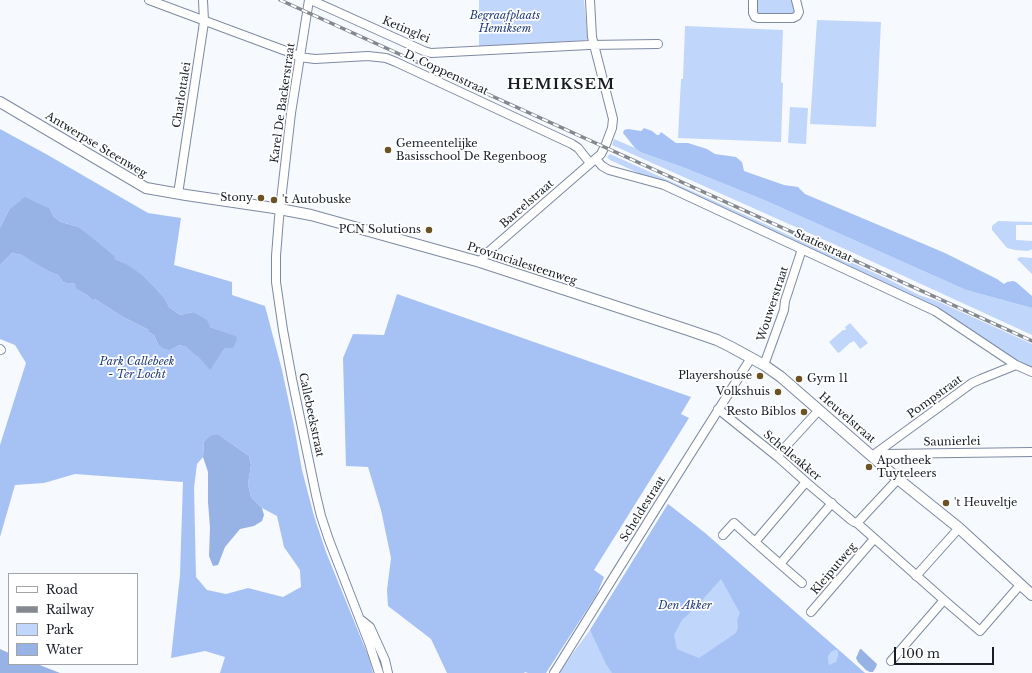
<!DOCTYPE html>
<html>
<head>
<meta charset="utf-8">
<style>
	body { margin:0 }
	#map { position:relative; width:1032px; height:673px; overflow:hidden; background:#f6f9fe; font-family:"Libre Baskerville",serif }
	canvas { display:block }
	.legend { position:absolute; left:8px; top:573px; width:130px; height:92px; box-sizing:border-box; background:#fff; border:1px solid #a2a4a8; margin:0; padding:5px 7px; list-style:none; font-size:12px; color:#171c25 }
	.legend li { display:flex; align-items:center; gap:8px; height:20px }
	.legend b { width:20px; border:1px solid #a2a4a8 }
	.scale { position:absolute; left:894px; top:647px; width:100px; height:18px; box-sizing:border-box; border:2px solid #171c25; border-top:0; padding-left:5px; font-size:12px; line-height:14px; white-space:nowrap; color:#171c25; -webkit-text-stroke:3px #fff; paint-order:stroke }
</style>
</head>
<body>
<div id="map">
<canvas width="1032" height="673"></canvas>
<ul class="legend">
<li><b style="height:5px;background:#fff"></b>Road</li>
<li><b style="height:5px;background:#84888f"></b>Railway</li>
<li><b style="height:11px;background:#c1d6fb"></b>Park</li>
<li><b style="height:11px;background:#97b2e4"></b>Water</li>
</ul>
<div class="scale">100 m</div>
</div>
<script>
const g = document.querySelector('canvas').getContext('2d');
g.lineJoin = 'round';
function fillPath(path, color) {
  g.fillStyle = color;
  g.fill(path, 'evenodd');
}
function poly(rows) {
  const path = new Path2D();
  for (const r of rows) {
    path.moveTo(r[0], r[1]);
    for (let i = 2; i < r.length; i += 2) path.lineTo(r[i], r[i + 1]);
  }
  return path;
}
function trace(path, color, width, dash) {
  g.strokeStyle = color;
  g.lineWidth = width;
  g.lineCap = dash ? 'butt' : 'round';
  g.setLineDash(dash || []);
  g.stroke(path);
}
function label(font, color, halo, rows, align = 'center') {
  g.font = font + ' "Libre Baskerville",serif';
  g.lineWidth = 3.5;
  g.setLineDash([]);
  g.textBaseline = 'middle';
  g.strokeStyle = halo;
  g.fillStyle = color;
  for (const [text, x, y, turn = 0] of rows) {
    g.save();
    g.translate(x, y);
    g.rotate((+turn || 0) * Math.PI / 180);
    g.textAlign = isNaN(turn) ? turn : align;
    if (halo) g.strokeText(text, 0, 0);
    g.fillText(text, 0, 0);
    g.restore();
  }
}
fillPath(poly([
	[479,0,584,0,588,40,479,47],
	[753,0,796,0,797,16,758,18],
	[817,20,881,22,876,127,810,124],
	[685,26,783,30,781,82,783,83,781,142,678,138,681,79,683,79],
	[790,107,808,108,806,144,788,143],
	[614,139,635,148,640,152,685,168,764,200,966,290,1032,308,1032,335,847,250,612,145],
	[610,154,754,219,816,248,828,252,888,279,919,295,937,301,1032,344,1032,370,1018,363,938,311,610,160,607,157],
	[998,221,1032,222,1032,225,1016,225,1016,240,1032,241,1032,249,1031,250,1027,251,1015,250,1007,248,992,230,992,226],
	[1020,257,1032,258,1032,274,1017,259],
	[850,323,868,343,860,349,854,341,850,343,840,352,838,353,829,342,843,330,846,330,845,327],
	[668,504,705,533,865,673,559,673,567,661,590,630]
]), '#c1d6fb');
fillPath(poly([
	[644,128,652,131,657,135,659,135,661,132,676,143,688,143,707,149,715,154,736,157,742,162,744,171,784,185,798,187,805,194,945,253,997,279,1004,284,1007,282,1013,281,1016,282,1032,296,1032,308,966,290,764,200,685,168,640,152,635,148,623,133,624,130,628,129,641,131],
	[0,129,46,154,148,213,181,218,174,265,232,282,232,295,265,306,282,370,294,426,302,470,314,516,326,552,369,658,373,673,220,673,225,657,205,651,171,658,180,575,183,482,75,474,44,483,15,485,0,537,0,445,26,363,15,345,0,339,0,265,12,253,22,255,30,259,50,272,58,275,63,282,69,284,71,283,75,284,78,290,87,295,93,301,95,299,123,317,149,330,149,332,154,335,158,344,174,347,179,345,186,347,197,357,198,355,210,369,225,348,235,336,210,327,193,312,180,315,169,307,165,299,125,263,115,259,79,227,61,222,54,217,50,209,9,210,0,228],
	[218,434,249,456,251,465,248,484,251,497,262,508,277,516,284,547,300,570,301,587,283,597,248,588,226,594,207,590,196,577,194,488,197,464,203,457,204,442],
	[397,294,691,397,681,414,689,418,594,570,604,577,597,594,546,673,528,673,525,672,524,673,447,673,431,639,388,606,387,590,391,558,381,510,368,467,346,466,343,358,353,334,384,335],
	[668,504,705,533,865,673,612,673,606,664,590,630],
	[721,579,740,613,737,620,738,627,736,633,699,658,677,649,674,635,682,620,696,607],
	[834,650,837,650,838,652,838,656,836,662,829,665,828,660,828,656,831,652]
]), '#a6c2f5');
fillPath(poly([
	[25,197,50,209,54,217,61,222,79,227,114,256,115,259,125,263,142,275,165,299,169,307,180,315,193,312,207,320,210,327,236,336,237,339,233,348,225,348,210,370,198,356,197,357,186,347,179,345,169,350,162,348,158,344,154,335,149,332,149,330,123,317,95,299,93,301,87,295,78,290,76,288,75,284,71,283,69,284,63,282,58,275,50,272,22,255,12,253,0,265,0,228,9,210],
	[218,434,249,456,251,465,248,484,251,497,262,508,264,515,262,521,254,526,240,529,225,547,218,565,213,566,209,556,210,528,208,502,208,472,203,457,204,442,210,436],
	[0,649,9,653,9,664,37,664,60,673,0,673],
	[860,649,861,649,877,664,876,667,873,672,870,672,866,670,858,662,856,658]
]), '#97b2e4');
const minor = poly([
	[149,0,294,54,299,57,315,59,368,56,386,58,396,62,572,144,578,148,590,163],
	[309,0,291,113,279,218,276,256,276,282,283,330,292,379,316,495,321,516,329,540,369,643,379,673],
	[311,0,424,51,431,53,589,45,658,44],
	[753,0,753,13,755,17,758,18,793,18,797,16,799,12,796,0],
	[596,159,602,166,609,170,664,185,935,311,1016,365,1032,372],
	[178,194,203,29,204,21,203,0],
	[480,262,486,254,601,154,606,144,612,128,613,119,611,111,592,37,590,0],
	[0,349,1,350],
	[764,365,784,310,785,301,802,249],
	[718,409,779,458,806,482,851,520],
	[777,456,819,410],
	[872,456,972,383,981,379,1016,365],
	[873,456,883,454,1032,452],
	[806,482,755,542,780,564,832,503],
	[854,522,857,523,944,600,980,631,1020,585],
	[857,523,898,479],
	[723,535,734,523,755,542],
	[780,564,802,583],
	[916,576,959,528],
	[811,612,874,539],
	[360,619,370,627,385,660,388,673],
	[891,661,944,600],
	[554,673,659,504,751,358]
]);
const major = poly([
	[0,102,146,188,186,195,274,208,311,215,480,262,688,330,717,340,731,347,764,365,781,377,898,479,959,528,1032,595]
]);
trace(minor, '#7e8aa2', 10);
trace(major, '#7e8aa2', 12);
trace(minor, '#fff', 8);
trace(major, '#fff', 10);
const rail = poly([
	[280,0,1032,341]
]);
trace(rail, '#84888f', 3.5);
trace(rail, '#fff', 2, [6]);
for (const [x, y, r, color] of [
	[388,150,4,"#6b5323"],
	[261,198,4,"#6b5323"],
	[274,200,4,"#6b5323"],
	[429,230,4,"#6b5323"],
	[760,376,4,"#6b5323"],
	[799,379,4,"#6b5323"],
	[778,392,4,"#6b5323"],
	[804,412,4,"#6b5323"],
	[869,467,4,"#6b5323"],
	[946,503,4,"#6b5323"]
]) {
  const dot = new Path2D();
  dot.arc(x, y, r, 0, 2 * Math.PI);
  g.fillStyle = color;
  g.fill(dot);
  trace(dot, '#fff', 1.5);
}
label('italic 11px', '#1f3c78', '#fff', [
	["Begraafplaats",505,16],
	["Hemiksem",505,29],
	["Park Callebeek",137,362],
	["- Ter Locht",137,375],
	["Den Akker",685,606]
]);
label('11px', '#171c25', '#fff', [
	["Ketinglei",406,30,23],
	["D. Coppenstraat",446,73,25],
	["Charlottalei",182,95,-81],
	["Karel De Backerstraat",283,103,-82],
	["Antwerpse Steenweg",96,145,31],
	["Bareelstraat",527,204,-41],
	["Statiestraat",823,246,25],
	["Provincialesteenweg",522,264,18],
	["Wouwerstraat",773,304,-72],
	["Pompstraat",935,397,-36],
	["Callebeekstraat",311,415,78],
	["Heuvelstraat",847,418,41],
	["Saunierlei",952,442,-1],
	["Schelleakker",792,456,40],
	["Scheldestraat",643,509,-58],
	["Kleiputweg",834,569,-50]
]);
label('11px', '#171c25', '#fff', [
	["Gemeentelijke",396,144],
	["Basisschool De Regenboog",396,157],
	["Stony",253,198,"right"],
	["'t Autobuske",282,200],
	["PCN Solutions",421,230,"right"],
	["Playershouse",752,376,"right"],
	["Gym 11",807,379],
	["Volkshuis",770,392,"right"],
	["Resto Biblos",796,412,"right"],
	["Apotheek",877,461],
	["Tuyteleers",877,474],
	["'t Heuveltje",954,503]
], 'left');
g.letterSpacing = '1px';
label('bold 15px', '#171c25', '#fff', [
	["HEMIKSEM",561,85]
]);
g.letterSpacing = '0px';
</script>
</body>
</html>
